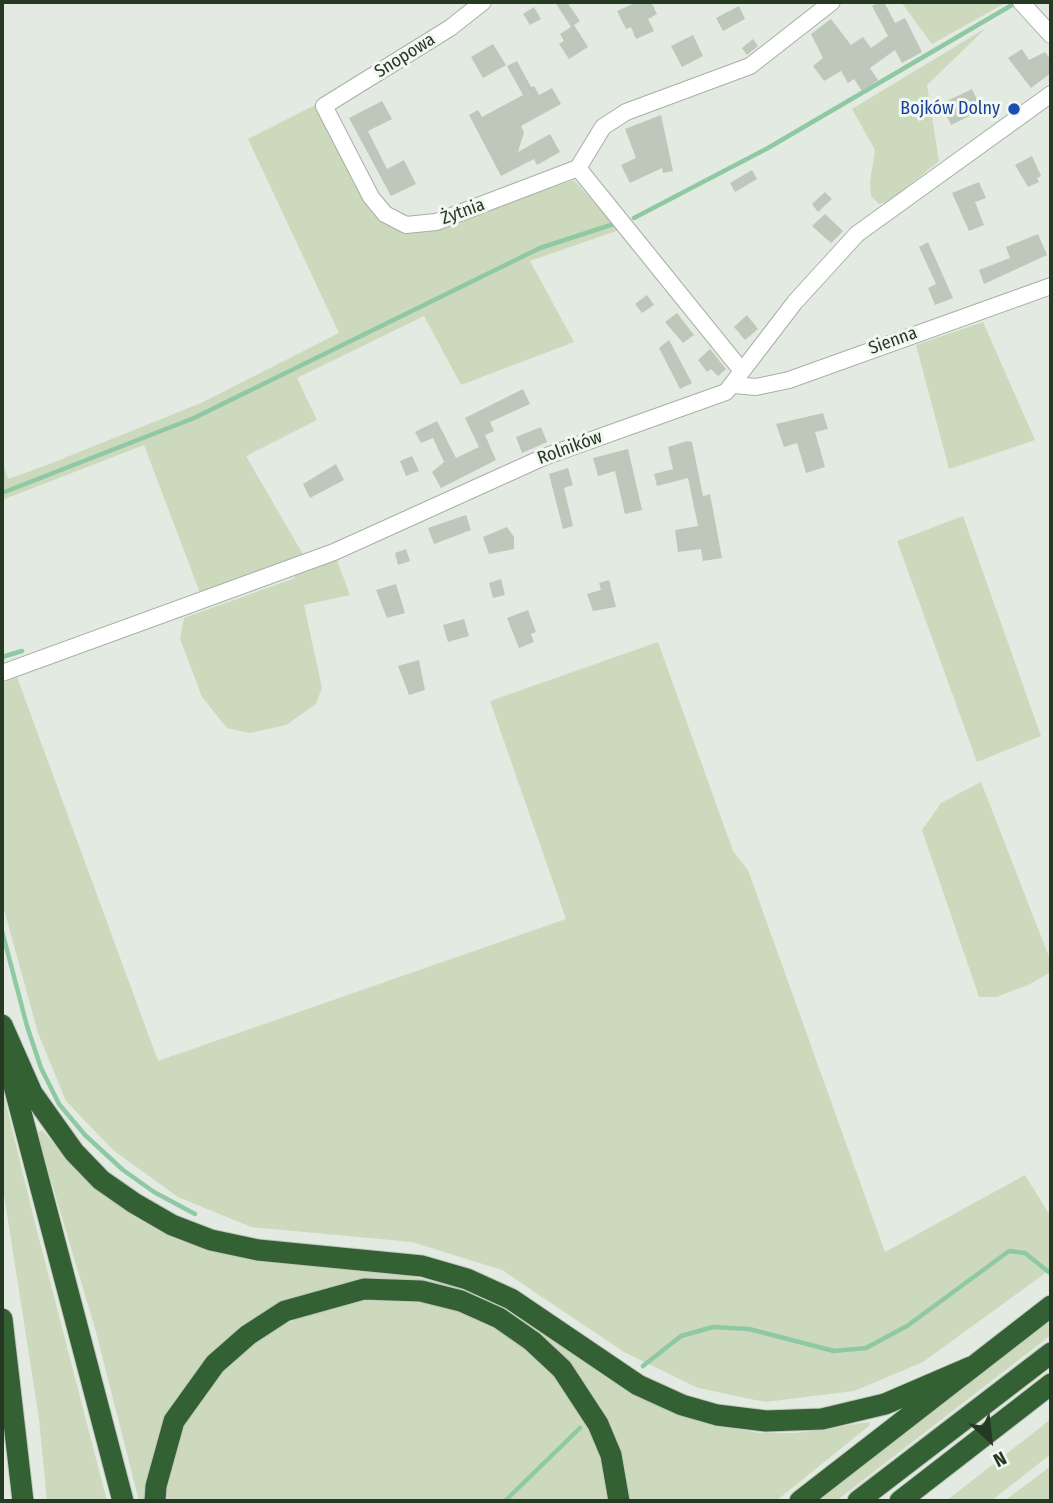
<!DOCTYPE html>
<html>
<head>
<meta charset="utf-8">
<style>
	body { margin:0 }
	#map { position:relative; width:1053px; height:1503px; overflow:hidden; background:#e3eae1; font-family:"Fira Sans Condensed",sans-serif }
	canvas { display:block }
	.frame { position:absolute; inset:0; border:4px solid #253923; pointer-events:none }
	.north { position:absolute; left:955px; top:1405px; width:70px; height:70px; -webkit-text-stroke:5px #f3f7f1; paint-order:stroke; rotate:153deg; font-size:19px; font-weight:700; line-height:28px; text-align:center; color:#253923 }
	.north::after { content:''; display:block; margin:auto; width:24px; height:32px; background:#253923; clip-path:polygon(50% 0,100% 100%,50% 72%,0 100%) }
</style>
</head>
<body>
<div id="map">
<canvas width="1053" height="1503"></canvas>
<div class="frame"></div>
<div class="north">N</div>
</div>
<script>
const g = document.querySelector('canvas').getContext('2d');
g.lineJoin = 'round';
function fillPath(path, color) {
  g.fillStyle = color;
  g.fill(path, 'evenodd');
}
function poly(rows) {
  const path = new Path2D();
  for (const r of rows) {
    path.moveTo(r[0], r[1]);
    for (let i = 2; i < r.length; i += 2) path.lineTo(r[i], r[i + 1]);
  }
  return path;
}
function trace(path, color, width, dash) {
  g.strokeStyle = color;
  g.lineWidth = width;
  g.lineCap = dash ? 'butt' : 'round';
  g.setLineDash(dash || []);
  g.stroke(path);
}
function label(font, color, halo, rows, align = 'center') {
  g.font = font + ' "Fira Sans Condensed",sans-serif';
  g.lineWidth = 6;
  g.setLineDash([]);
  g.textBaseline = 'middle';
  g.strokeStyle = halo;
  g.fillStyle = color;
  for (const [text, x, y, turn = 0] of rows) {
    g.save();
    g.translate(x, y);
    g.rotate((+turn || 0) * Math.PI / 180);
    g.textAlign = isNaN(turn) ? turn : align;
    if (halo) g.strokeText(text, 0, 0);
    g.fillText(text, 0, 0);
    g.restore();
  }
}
fillPath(poly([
	[901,2,1007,2,932,44],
	[986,28,927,85,939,161,890,201,879,204,871,196,870,182,875,150,852,109],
	[317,104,382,217,437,228,574,180,619,230,530,261,574,342,461,385,424,316,297,378,317,420,246,456,311,568,337,560,350,595,304,605,322,688,316,704,286,725,250,733,227,728,202,697,180,639,184,618,295,578,290,563,200,593,144,445,2,500,2,460,8,479,47,465,201,403,339,333,248,139],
	[983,322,1035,440,949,469,916,345],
	[963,516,1041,736,977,762,897,541],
	[658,642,733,851,748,870,885,1252,1025,1175,1051,1217,1051,1269,923,1362,854,1391,765,1402,698,1388,624,1352,502,1270,412,1242,251,1227,178,1197,113,1150,66,1101,38,1033,2,902,2,684,17,677,158,1061,566,919,490,701],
	[981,782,1051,962,1051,972,1028,985,996,997,979,997,922,830,941,803],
	[2,1088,37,1231,107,1501,47,1501,39,1419,2,1182],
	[42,1130,90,1184,134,1217,178,1240,227,1255,273,1263,393,1272,462,1288,492,1299,522,1317,633,1393,700,1422,760,1433,796,1433,869,1422,870,1425,776,1501,629,1501,622,1461,606,1420,592,1394,575,1371,522,1323,361,1283,312,1292,284,1304,211,1358,147,1501,139,1501,96,1332,37,1133],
	[395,1299,425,1301,462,1312,524,1344,554,1371,584,1414,606,1475,607,1501,162,1501,170,1465,185,1421,213,1382,249,1347,277,1328,317,1310,358,1301],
	[1051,1318,1051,1335,836,1501,812,1501],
	[1051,1419,1051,1454,991,1501,946,1501],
	[1051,1466,1051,1501,1004,1501,1015,1493]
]), '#ccd9bc');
trace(poly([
	[634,218,768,148,1017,2],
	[2,493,194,418,540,248,617,223],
	[2,657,22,651],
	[2,931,27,1026,41,1068,59,1104,85,1135,123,1170,154,1192,195,1214],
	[643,1366,681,1336,713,1327,749,1329,834,1351,866,1348,907,1326,1009,1251,1025,1253,1050,1273],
	[505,1501,580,1428]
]), '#8fc9a3', 4.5);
fillPath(poly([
	[555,2,567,2,580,21,574,25,588,47,569,59,559,44,564,41,560,34,571,27],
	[637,2,651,2,657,14,648,19,654,31,636,39,631,27,626,29,617,11],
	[880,2,884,2,895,23,905,18,922,52,902,63,895,50,870,68,878,80,862,91,854,79,848,83,841,71,824,81,813,66,823,58,811,34,831,19,851,45,863,37,871,48,888,36,872,6],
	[739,6,745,19,723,31,716,18],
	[534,7,541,19,530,25,523,14],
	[693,35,703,56,682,67,671,46],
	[753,39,758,46,747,55,742,48],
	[493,44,506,65,483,78,471,57],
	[1022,49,1029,60,1045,52,1051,60,1051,73,1031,88,1008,58],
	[517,61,531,87,534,86,539,95,552,88,561,104,521,126,524,132,518,152,550,134,560,152,537,165,534,159,501,176,469,115,478,110,482,117,523,95,507,66],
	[972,89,982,110,951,125,941,104],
	[382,101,392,119,368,131,387,169,404,160,416,184,391,196,349,118],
	[661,115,673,171,663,173,662,168,630,183,621,165,636,158,625,129],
	[1032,156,1041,176,1037,178,1039,182,1028,187,1015,165],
	[752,170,757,179,735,192,730,183],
	[979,182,986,198,975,202,984,225,969,231,952,193],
	[825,192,832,199,818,212,812,204],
	[825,214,843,231,831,243,812,226],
	[1038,234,1047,255,984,284,979,270,1010,258,1006,247],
	[928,242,953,298,935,305,928,288,936,284,919,247],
	[647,295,654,305,642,313,635,304],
	[677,313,694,335,683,343,665,322],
	[747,315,758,329,745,340,734,327],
	[669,340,692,383,680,389,659,348],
	[710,349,726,369,718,376,711,369,707,372,698,360],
	[523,389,530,404,490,422,494,431,485,435,496,460,441,488,432,472,444,462,433,438,421,443,415,432,437,421,456,458,479,447,465,418],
	[823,413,828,429,815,432,825,467,806,473,797,443,784,447,776,424],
	[541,427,547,442,522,453,516,437],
	[687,441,692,442,703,496,710,494,722,558,703,561,701,549,678,552,675,530,698,526,688,478,657,486,654,474,673,469,668,447],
	[628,449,642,510,625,514,615,471,598,476,593,458],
	[412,456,419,471,406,476,400,461],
	[336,464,344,480,310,498,303,484],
	[568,468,573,485,564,488,573,526,563,529,549,474],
	[466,515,471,530,434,544,428,528],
	[507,527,514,537,514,549,489,554,483,537],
	[406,549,410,561,398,565,395,553],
	[501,579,505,595,493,598,489,583],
	[609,580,616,607,593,611,587,594,601,590,599,583],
	[396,584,405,613,387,618,376,590],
	[528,610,536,632,531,634,534,642,519,648,507,618],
	[464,619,469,636,448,642,443,625],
	[419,660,425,690,409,695,398,666]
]), '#bdc7ba');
const minor = poly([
	[483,2,450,28,324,106,371,197,385,214,406,225,436,222,578,168],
	[1021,2,1051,35],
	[742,371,578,168,603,127,626,112,750,66,832,2],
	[734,385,756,387,789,380,1051,286],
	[2,673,334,552,544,457,726,392,795,302,857,234,1051,94]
]);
const highway = poly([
	[2,1025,32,1093,74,1152,101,1180,134,1203,172,1225,211,1240,258,1250,422,1266,467,1279,511,1299,638,1385,682,1405,717,1415,766,1421,822,1419,885,1404,971,1367],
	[8,1063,123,1501],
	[2,1319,23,1501],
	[155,1501,156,1486,174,1421,215,1364,248,1335,285,1311,364,1289,421,1291,461,1301,499,1318,532,1341,562,1369,598,1424,611,1455,619,1501],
	[800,1501,1051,1306],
	[858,1501,1051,1353],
	[900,1501,1051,1384]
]);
trace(minor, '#a6b1a4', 18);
trace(highway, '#c2c8c1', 23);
trace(minor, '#fff', 16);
trace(highway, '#336133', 21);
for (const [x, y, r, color] of [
	[1014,109,7,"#1a4fb4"]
]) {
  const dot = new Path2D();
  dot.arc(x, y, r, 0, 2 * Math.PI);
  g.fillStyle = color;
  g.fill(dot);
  trace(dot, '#f3f7f1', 2.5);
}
label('18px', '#253923', '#f3f7f1', [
	["Snopowa",405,56,-32],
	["Żytnia",463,212,-20],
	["Sienna",893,341,-20],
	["Rolników",570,448,-20]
]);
label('18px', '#164399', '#f3f7f1', [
	["Bojków Dolny",1000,109]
], 'right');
</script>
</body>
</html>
